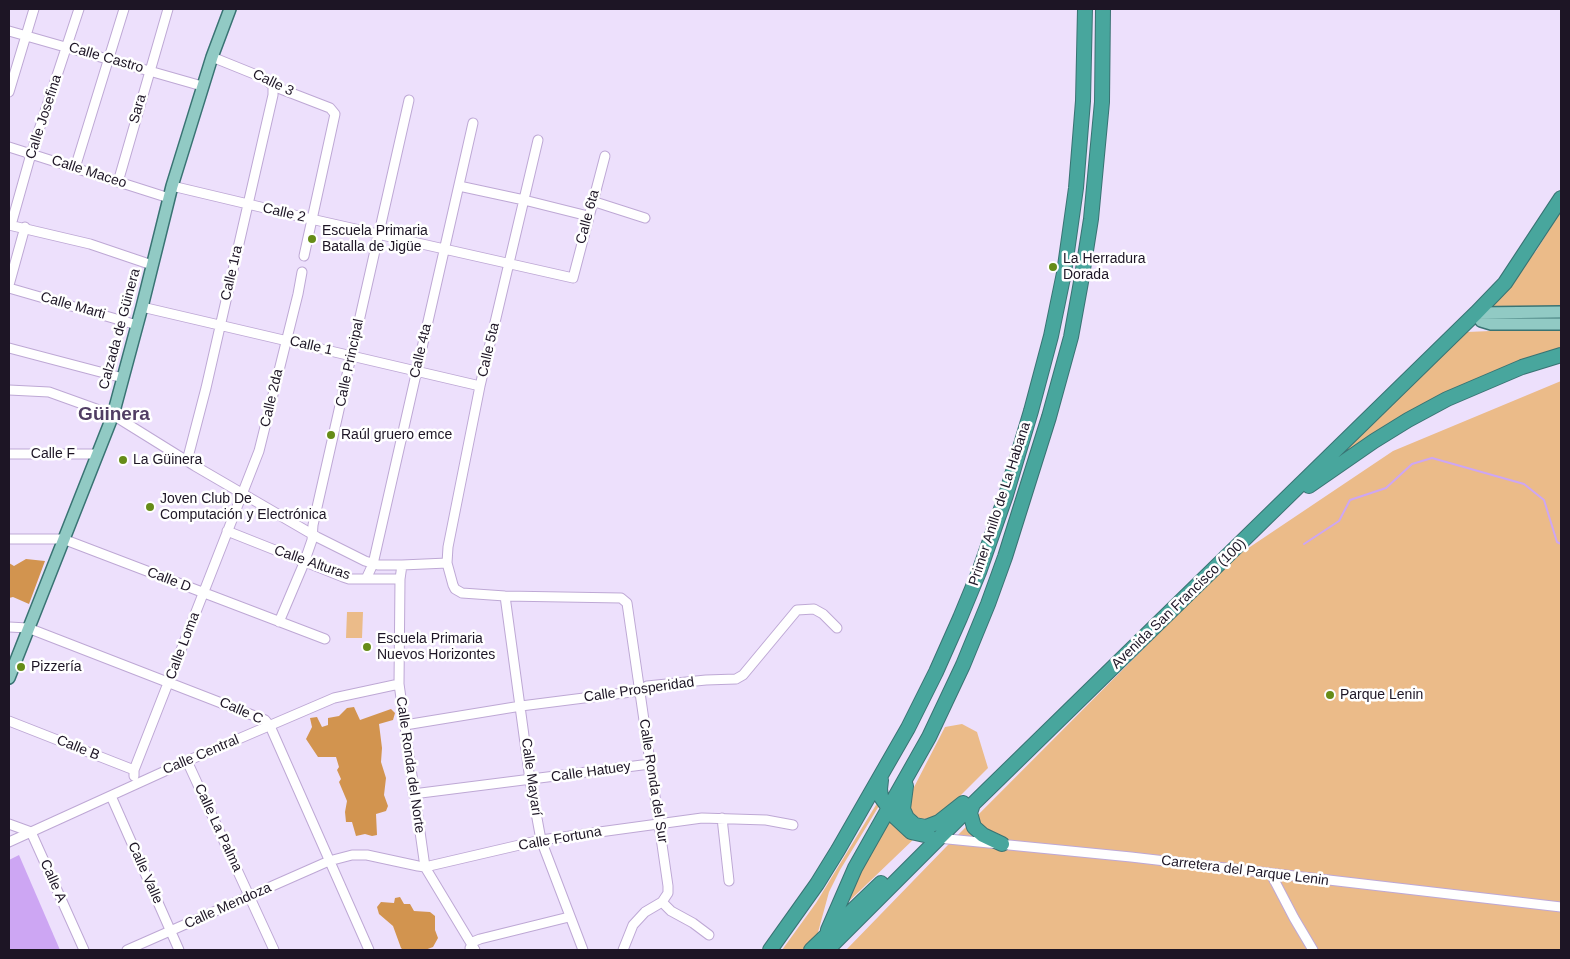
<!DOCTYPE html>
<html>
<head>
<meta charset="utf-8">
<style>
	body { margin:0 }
	#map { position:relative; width:1570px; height:959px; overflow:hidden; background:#ede0fc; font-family:Helvetica,sans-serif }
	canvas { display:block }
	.frame { position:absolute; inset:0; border:10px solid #1d1525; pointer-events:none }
</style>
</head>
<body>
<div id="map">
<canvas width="1570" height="959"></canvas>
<div class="frame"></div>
</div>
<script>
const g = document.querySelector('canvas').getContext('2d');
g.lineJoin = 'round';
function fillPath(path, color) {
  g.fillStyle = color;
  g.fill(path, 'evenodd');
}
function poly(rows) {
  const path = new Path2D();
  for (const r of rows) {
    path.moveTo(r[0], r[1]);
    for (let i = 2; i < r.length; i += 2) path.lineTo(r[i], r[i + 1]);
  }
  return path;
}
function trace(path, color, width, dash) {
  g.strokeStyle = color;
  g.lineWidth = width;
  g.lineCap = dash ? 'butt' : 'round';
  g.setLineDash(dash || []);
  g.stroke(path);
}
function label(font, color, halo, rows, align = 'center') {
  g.font = font + ' Helvetica,sans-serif';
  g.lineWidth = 5;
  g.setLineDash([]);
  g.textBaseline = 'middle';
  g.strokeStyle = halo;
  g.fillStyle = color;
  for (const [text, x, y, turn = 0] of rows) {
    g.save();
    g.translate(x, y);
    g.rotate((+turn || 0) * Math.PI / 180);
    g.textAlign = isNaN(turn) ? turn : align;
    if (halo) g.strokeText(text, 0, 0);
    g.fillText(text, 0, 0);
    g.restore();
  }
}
fillPath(poly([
	[1561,211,1561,309,1486,310,1536,251],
	[1561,328,1561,353,1523,365,1329,464,1467,332],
	[1561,381,1561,950,846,950,946,847,1235,557,1393,451],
	[347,612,363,612,362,638,346,638],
	[962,724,977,732,988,768,944,812,933,818,921,819,913,814,910,805,911,793,945,727],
	[879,800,882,801,840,870,829,892,817,936,802,950,782,950,816,903],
	[891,818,916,837,844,906,856,877]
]), '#ebbb89');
fillPath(poly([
	[26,559,45,561,29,604,13,597,9,598,9,563,14,566],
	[354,707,360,720,391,709,395,713,393,720,379,724,382,748,381,762,386,778,384,795,388,806,386,811,376,814,377,835,372,836,365,834,356,836,352,822,346,822,345,812,347,801,339,782,341,779,337,770,339,767,336,757,318,757,306,739,312,727,310,718,317,717,322,727,328,725,328,718,339,716,347,708],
	[400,897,404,904,410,904,414,911,430,912,435,916,435,930,438,938,433,947,425,950,403,950,401,948,393,926,379,914,377,907,381,902,394,903,395,898]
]), '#d2944f');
fillPath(poly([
	[19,855,60,950,9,950,9,860]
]), '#cda6f3');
trace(poly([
	[1304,544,1339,521,1350,500,1386,488,1412,464,1432,458,1524,484,1544,500,1557,542,1561,544]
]), '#cda6f3', 2);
const minor = poly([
	[9,31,202,86],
	[212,57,264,78,273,86,330,108,335,114,304,256],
	[9,92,34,9],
	[538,140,480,386,448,547,447,563,453,585,455,589,462,593,505,596,621,598,627,603,668,886,668,893,662,902,645,912,633,925,623,950],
	[9,147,169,198],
	[75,168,124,9],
	[118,182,168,9],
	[172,186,311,219,573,278,605,156],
	[459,186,524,200,588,216],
	[592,201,645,218],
	[9,225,90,244,152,265],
	[11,225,31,154,79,9],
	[9,285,25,227],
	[9,288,137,325],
	[142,307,480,386],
	[9,348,123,378],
	[9,390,49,392,113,415,195,466,317,537,365,561,378,565,402,565,447,563],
	[9,454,97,454],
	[187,461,206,388,273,95,273,86],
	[227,531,343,577,349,579,400,579],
	[9,539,63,539,325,639],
	[402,565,400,579,399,684,425,867,475,950],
	[366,579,373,564,473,123],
	[505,596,530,780,541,840,583,950],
	[279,622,304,563,312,540,313,525,409,100],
	[9,627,28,628,265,720,270,726,369,950],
	[9,721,134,770,134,776],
	[405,725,521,706,639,691,647,686,706,680,736,679,743,675,797,610,814,609,823,614,837,628],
	[187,761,274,950],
	[134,770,259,451,298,294,302,272],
	[413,794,650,764],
	[111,796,179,950],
	[722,818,729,881],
	[9,824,31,832,84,950],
	[938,838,1131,857,1561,907],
	[9,842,187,761,334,698,399,684],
	[1271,874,1294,918,1313,950],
	[662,902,671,911,693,923,709,935],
	[470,948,475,941,480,939,569,917],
	[127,950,329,861,352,855,367,855,418,866,425,867,541,840,702,818,766,820,793,825]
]);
const major = poly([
	[1561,312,1476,313,1481,321,1491,324,1561,324],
	[9,678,113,415,142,307,172,186,212,57,230,9]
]);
const highway = poly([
	[1309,486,1374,441,1408,420,1447,399,1522,367,1561,355],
	[881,780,880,789,881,797,896,818,911,832,929,836],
	[906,786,903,809,907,818,916,826],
	[973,804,970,813,974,827,983,835,1002,844],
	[915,825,926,827,939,822,963,803],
	[828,930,855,868,929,737,963,665,988,604,1005,557,1049,417,1071,337,1081,282,1091,219,1102,102,1103,9],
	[770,950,817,884,838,850,908,728,936,672,960,618,979,572,1006,495,1031,411,1051,336,1064,273,1076,188,1083,101,1085,9],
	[811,950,881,883],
	[827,950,973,804,1476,313,1505,283,1561,198]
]);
trace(minor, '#bea8d5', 11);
trace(major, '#397373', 14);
trace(highway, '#397373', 16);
trace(minor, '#fff', 9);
trace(major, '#91cac4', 11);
trace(highway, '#48a69d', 14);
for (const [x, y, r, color] of [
	[312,239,5,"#668c18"],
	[1053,267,5,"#668c18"],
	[331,435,5,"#668c18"],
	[123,460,5,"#668c18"],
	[150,507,5,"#668c18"],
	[367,647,5,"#668c18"],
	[21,667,5,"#668c18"],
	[1330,695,5,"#668c18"]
]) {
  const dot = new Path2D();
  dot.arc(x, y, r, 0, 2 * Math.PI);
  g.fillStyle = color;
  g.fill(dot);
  trace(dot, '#fff', 2);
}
label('14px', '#1d1525', '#fff', [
	["Calle Castro",106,58,16],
	["Calle 3",273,83,26],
	["Sara",138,109,-74],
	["Calle Josefina",44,117,-72],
	["Calle Maceo",89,172,18],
	["Calle 2",284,213,13],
	["Calle 6ta",588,217,-75],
	["Calle 1ra",232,273,-77],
	["Calle Marti",73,306,16],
	["Calzada de Güinera",120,329,-75],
	["Calle 1",311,346,13],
	["Calle 5ta",489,350,-77],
	["Calle 4ta",421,351,-77],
	["Calle Principal",350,363,-78],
	["Calle 2da",272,398,-77],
	["Calle F",53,454],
	["Primer Anillo de La Habana",1000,504,-72],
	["Calle Alturas",312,563,19],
	["Calle D",169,580,21],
	["Avenida San Francisco (100)",1179,604,-44],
	["Calle Loma",183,646,-69],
	["Calle Prosperidad",639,690,-8],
	["Calle C",241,711,24],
	["Calle B",78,748,22],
	["Calle Central",201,755,-23],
	["Calle Ronda del Norte",410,765,82],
	["Calle Hatuey",591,772,-8],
	["Calle Mayarí",531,777,82],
	["Calle Ronda del Sur",653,781,81],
	["Calle La Palma",218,828,65],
	["Calle Fortuna",560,839,-10],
	["Carretera del Parque Lenin",1245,871,7],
	["Calle Valle",145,873,66],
	["Calle A",53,881,66],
	["Calle Mendoza",228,906,-24]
]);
label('14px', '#1d1525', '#fff', [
	["Escuela Primaria",322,231],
	["Batalla de Jigüe",322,247],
	["La Herradura",1063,259],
	["Dorada",1063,275],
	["Raúl gruero emce",341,435],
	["La Güinera",133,460],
	["Joven Club De",160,499],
	["Computación y Electrónica",160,515],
	["Escuela Primaria",377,639],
	["Nuevos Horizontes",377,655],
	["Pizzería",31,667],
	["Parque Lenin",1340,695]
], 'left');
label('bold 19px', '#513e64', '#fff', [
	["Güinera",114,415]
]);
</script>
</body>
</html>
